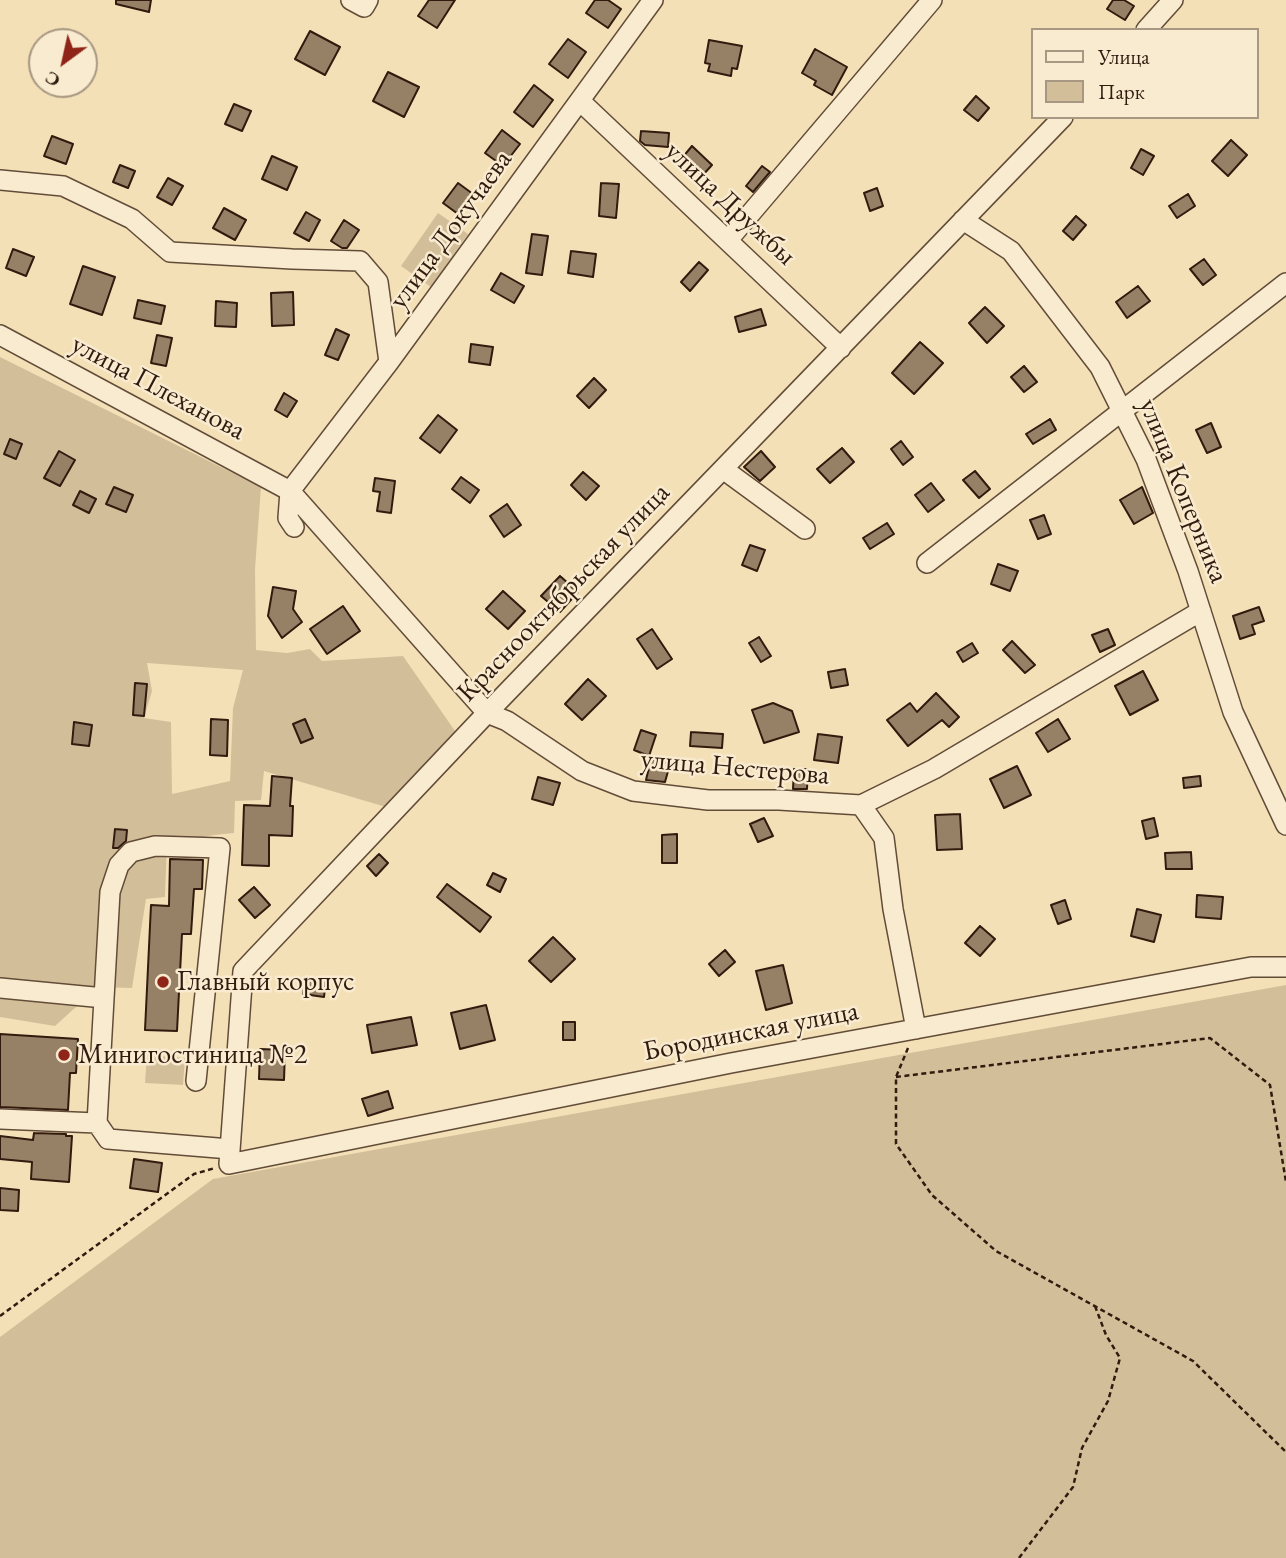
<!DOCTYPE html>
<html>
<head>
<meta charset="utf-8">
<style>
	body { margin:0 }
	#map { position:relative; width:1286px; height:1558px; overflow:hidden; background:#f4e0b7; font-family:"EB Garamond",serif }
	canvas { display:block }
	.legend { position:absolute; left:1031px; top:28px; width:228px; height:91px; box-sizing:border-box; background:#f8ebd0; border:2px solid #a89782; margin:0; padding:9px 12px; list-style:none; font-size:21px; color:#311a0e }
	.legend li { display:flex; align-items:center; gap:14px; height:35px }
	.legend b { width:35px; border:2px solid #a89782 }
	.north { position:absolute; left:28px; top:28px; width:70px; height:70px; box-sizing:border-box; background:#f8ebd0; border:2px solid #a89782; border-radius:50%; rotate:213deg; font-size:19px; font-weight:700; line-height:28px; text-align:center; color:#311a0e }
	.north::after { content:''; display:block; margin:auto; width:24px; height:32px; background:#8f2418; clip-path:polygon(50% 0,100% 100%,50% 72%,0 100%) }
</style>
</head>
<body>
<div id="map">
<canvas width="1286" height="1558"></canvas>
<ul class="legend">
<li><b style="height:9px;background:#f8ebd0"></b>Улица</li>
<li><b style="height:19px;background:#d3be9a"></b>Парк</li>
</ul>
<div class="north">С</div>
</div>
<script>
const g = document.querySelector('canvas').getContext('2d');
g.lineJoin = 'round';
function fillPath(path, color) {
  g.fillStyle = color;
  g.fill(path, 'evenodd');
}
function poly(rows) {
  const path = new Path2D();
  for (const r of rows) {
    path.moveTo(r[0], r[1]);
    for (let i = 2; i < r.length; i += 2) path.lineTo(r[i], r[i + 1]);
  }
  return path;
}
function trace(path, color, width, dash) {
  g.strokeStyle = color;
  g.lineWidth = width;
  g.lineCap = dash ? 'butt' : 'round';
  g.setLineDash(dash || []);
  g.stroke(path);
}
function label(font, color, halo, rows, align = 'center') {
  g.font = font + ' "EB Garamond",serif';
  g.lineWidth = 5;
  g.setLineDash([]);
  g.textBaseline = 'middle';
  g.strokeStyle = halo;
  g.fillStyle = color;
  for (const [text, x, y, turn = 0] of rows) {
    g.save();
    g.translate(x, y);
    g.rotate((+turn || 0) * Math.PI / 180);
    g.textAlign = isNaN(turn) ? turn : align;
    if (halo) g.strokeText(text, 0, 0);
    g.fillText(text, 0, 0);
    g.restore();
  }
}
fillPath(poly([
	[438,213,468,234,431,287,401,266],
	[0,357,261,487,255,569,256,650,287,653,310,649,322,661,403,656,455,731,386,807,264,771,261,800,235,801,234,833,214,835,167,843,165,897,146,899,132,988,98,987,55,1026,0,1017],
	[147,663,243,670,233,708,230,781,172,794,171,722,144,718,152,691],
	[1286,985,1286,1558,0,1558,0,1337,213,1179],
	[147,1055,185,1058,183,1085,145,1083]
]), '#d3be9a');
const building = poly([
	[116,0,151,0,149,12,116,4,116,0],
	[429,0,455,0,437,28,418,16,429,0],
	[595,0,608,0,621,9,608,28,586,13,595,0],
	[1113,0,1124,0,1134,6,1125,20,1107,9,1113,0],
	[310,31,340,47,325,75,295,59,310,31],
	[568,39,586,52,568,78,549,64,568,39],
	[709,40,742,46,737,69,732,68,731,76,708,71,710,64,705,63,709,40],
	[815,49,847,67,832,95,814,85,816,81,802,73,815,49],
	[388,72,419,87,404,117,373,101,388,72],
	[534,85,553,100,533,127,514,112,534,85],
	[976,96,989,108,978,121,964,110,976,96],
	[234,104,251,111,242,131,225,124,234,104],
	[502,130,520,144,503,166,485,153,502,130],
	[641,131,669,133,668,147,645,145,640,141,641,131],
	[52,136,73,144,66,164,44,156,52,136],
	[1231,140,1247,155,1228,176,1212,161,1231,140],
	[692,146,712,165,702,176,682,158,692,146],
	[1141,149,1154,156,1143,175,1131,168,1141,149],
	[272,156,297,167,287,190,262,179,272,156],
	[120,165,135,171,128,188,113,182,120,165],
	[762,166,770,172,753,192,746,186,762,166],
	[168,178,183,186,172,205,157,197,168,178],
	[458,183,473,194,458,214,443,203,458,183],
	[601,183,619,184,616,218,599,216,601,183],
	[877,188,883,206,870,211,864,193,877,188],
	[1188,194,1195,206,1177,218,1169,206,1188,194],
	[224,208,246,220,235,240,213,228,224,208],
	[306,212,320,220,309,241,294,233,306,212],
	[1076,216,1086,225,1073,240,1063,231,1076,216],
	[344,220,359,230,347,248,342,248,331,241,344,220],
	[532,234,548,236,542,275,526,273,532,234],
	[13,249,34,257,26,276,6,268,13,249],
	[571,251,596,254,593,277,568,273,571,251],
	[1204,259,1216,275,1203,285,1190,269,1204,259],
	[699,262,708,270,690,291,681,282,699,262],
	[83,266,115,277,102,315,70,304,83,266],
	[501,273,524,286,514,303,491,290,501,273],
	[1138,286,1150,301,1127,318,1116,302,1138,286],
	[293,292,294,325,272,326,271,293,293,292],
	[138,300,165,306,161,324,134,318,138,300],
	[216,301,237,303,236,327,215,326,216,301],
	[985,307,1004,326,987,343,969,323,985,307],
	[761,309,766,325,739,332,735,317,761,309],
	[336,329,349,335,338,360,325,355,336,329],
	[157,335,172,338,166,366,151,363,157,335],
	[920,342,943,363,914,394,892,373,920,342],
	[471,344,493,347,490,365,469,362,471,344],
	[1024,366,1037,382,1024,392,1011,377,1024,366],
	[594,378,606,390,589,408,577,396,594,378],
	[284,393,297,401,287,417,275,410,284,393],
	[438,415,457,430,440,453,420,438,438,415],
	[1050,419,1056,430,1033,444,1026,434,1050,419],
	[1211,423,1221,447,1207,453,1196,430,1211,423],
	[10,439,22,444,16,459,4,454,10,439],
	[901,441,913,457,903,465,891,449,901,441],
	[842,448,854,462,830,483,817,469,842,448],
	[59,451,75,460,60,486,44,478,59,451],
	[761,451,775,467,760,481,744,467,761,451],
	[975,471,990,489,979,498,963,480,975,471],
	[583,472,599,486,586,500,571,485,583,472],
	[461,477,479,490,470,503,452,489,461,477],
	[375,478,395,481,391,513,377,511,380,492,373,491,375,478],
	[931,483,944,500,928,512,915,495,931,483],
	[114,487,133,495,126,512,106,504,114,487],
	[1142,487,1153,513,1134,524,1120,500,1142,487],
	[80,491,96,499,89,513,73,505,80,491],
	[507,504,521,525,504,537,490,516,507,504],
	[1044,515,1051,534,1038,539,1030,520,1044,515],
	[887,523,894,534,870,549,863,538,887,523],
	[750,545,765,550,757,571,742,565,750,545],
	[998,564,1018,571,1010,591,991,584,998,564],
	[560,576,578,592,560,612,541,596,560,576],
	[273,587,296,591,293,609,302,622,282,638,268,616,273,587],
	[503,591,525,611,508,629,486,609,503,591],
	[343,606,360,631,327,654,310,629,343,606],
	[1259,607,1264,621,1252,625,1255,634,1240,639,1233,616,1259,607],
	[652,629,672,659,657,669,637,639,652,629],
	[1108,629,1115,645,1100,652,1092,635,1108,629],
	[759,637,771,656,761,662,749,643,759,637],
	[1012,641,1035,665,1025,673,1003,650,1012,641],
	[972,643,978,653,963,662,957,652,972,643],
	[845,669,848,685,831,688,828,672,845,669],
	[1143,671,1158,700,1130,715,1115,686,1143,671],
	[588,679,606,696,582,720,565,704,588,679],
	[135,683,147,684,144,716,133,715,135,683],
	[936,693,959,717,949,727,942,720,908,746,887,720,910,703,917,712,936,693],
	[773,703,792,711,799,732,764,743,752,710,773,703],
	[211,719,228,720,227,756,210,755,211,719],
	[305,719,313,738,301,743,293,724,305,719],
	[1058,719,1070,739,1048,752,1036,733,1058,719],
	[74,722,92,725,89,746,72,744,74,722],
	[641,730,656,735,649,756,634,750,641,730],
	[691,732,723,734,722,748,690,746,691,732],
	[818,734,842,737,838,763,814,760,818,734],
	[651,759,670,764,665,782,646,780,651,759],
	[1017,766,1031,795,1004,808,990,779,1017,766],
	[794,769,808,769,807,789,793,789,794,769],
	[272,776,292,778,290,806,293,806,292,836,269,835,269,866,242,865,244,805,270,806,272,776],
	[1200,776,1201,786,1184,788,1183,778,1200,776],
	[538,777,560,783,553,805,532,799,538,777],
	[960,814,962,849,937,850,935,815,960,814],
	[764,818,773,836,758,842,750,824,764,818],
	[1154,818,1158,836,1146,839,1142,821,1154,818],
	[115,829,127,830,126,841,118,848,113,848,115,829],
	[677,834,677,863,662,863,662,835,677,834],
	[1191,852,1192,869,1166,869,1165,853,1191,852],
	[379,854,388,863,376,876,367,866,379,854],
	[170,859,203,860,202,889,194,889,191,934,182,934,177,1031,145,1030,151,905,169,906,170,859],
	[493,873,506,879,500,892,487,885,493,873],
	[447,884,491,917,480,932,437,897,447,884],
	[254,887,270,905,255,918,239,900,254,887],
	[1197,895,1223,897,1221,919,1196,917,1197,895],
	[1065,900,1071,919,1058,924,1051,905,1065,900],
	[1137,909,1161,915,1154,942,1131,936,1137,909],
	[980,926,995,939,980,956,965,943,980,926],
	[553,937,575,959,551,982,529,961,553,937],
	[725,950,735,962,719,976,709,964,725,950],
	[783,965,792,1003,766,1010,756,971,783,965],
	[305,978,326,980,324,997,303,994,305,978],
	[486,1005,495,1040,460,1049,451,1013,486,1005],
	[411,1017,417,1045,372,1053,367,1025,411,1017],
	[563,1022,575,1022,575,1040,563,1040,563,1022],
	[0,1034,78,1039,76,1073,70,1073,68,1110,0,1107,0,1034],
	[260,1049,285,1050,284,1080,259,1079,260,1049],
	[388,1091,393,1108,368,1116,362,1099,388,1091],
	[34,1133,66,1134,66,1136,72,1136,69,1182,31,1179,32,1162,0,1159,0,1136,33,1140,34,1133],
	[134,1159,162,1163,158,1192,130,1188,134,1159],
	[0,1188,19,1190,18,1211,0,1210,0,1188]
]);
fillPath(building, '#968166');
trace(building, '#311a0e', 2);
const minor = poly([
	[351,0,364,7,368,0],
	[1146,30,1173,0],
	[580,101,841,348],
	[1063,117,487,713,243,971,229,1164,731,1063,1251,967,1286,967],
	[0,180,63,186,132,219,170,252,292,259,360,261,378,282,389,362],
	[963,220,1011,251,1100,367,1146,459,1188,571,1233,712,1286,825],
	[728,240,932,0],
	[0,335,290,491,487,713,507,721,582,771,633,791,708,800,779,800,861,805,934,769,1201,611],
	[723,469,805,529],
	[290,491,389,362,653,0],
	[290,491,288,518,294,527],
	[927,563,1286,283],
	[861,805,884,838,893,909,916,1029],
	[0,988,104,998],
	[196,1081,220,848,155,846,131,852,119,865,110,892,97,1123,108,1139,230,1149],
	[0,1119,97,1123]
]);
trace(minor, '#624c38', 22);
trace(poly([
	[908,1048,896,1077,896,1144,932,1195,996,1251,1193,1361,1286,1452],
	[896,1077,1210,1038,1270,1085,1286,1182],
	[0,1316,194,1174,215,1168],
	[1019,1558,1073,1487,1082,1448,1108,1401,1120,1358,1106,1335,1095,1306]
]), '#311a0e', 2.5, [5, 3.5]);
trace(minor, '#f8ebd0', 19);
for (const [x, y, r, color] of [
	[163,982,7,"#8f2418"],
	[64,1055,7,"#8f2418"]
]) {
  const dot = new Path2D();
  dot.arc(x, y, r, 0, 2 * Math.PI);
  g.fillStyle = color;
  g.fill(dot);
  trace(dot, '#f8ebd0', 2.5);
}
label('28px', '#311a0e', '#f8ebd0', [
	["улица Дружбы",730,204,43],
	["улица Докучаева",451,230,-54],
	["улица Плеханова",158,388,28],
	["улица Коперника",1183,491,68],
	["Краснооктябрьская улица",564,593,-46],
	["улица Нестерова",735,768,5],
	["Бородинская улица",751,1032,-11]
]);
label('28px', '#311a0e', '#f8ebd0', [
	["Главный корпус",177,982],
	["Минигостиница №2",78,1055]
], 'left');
</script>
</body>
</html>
